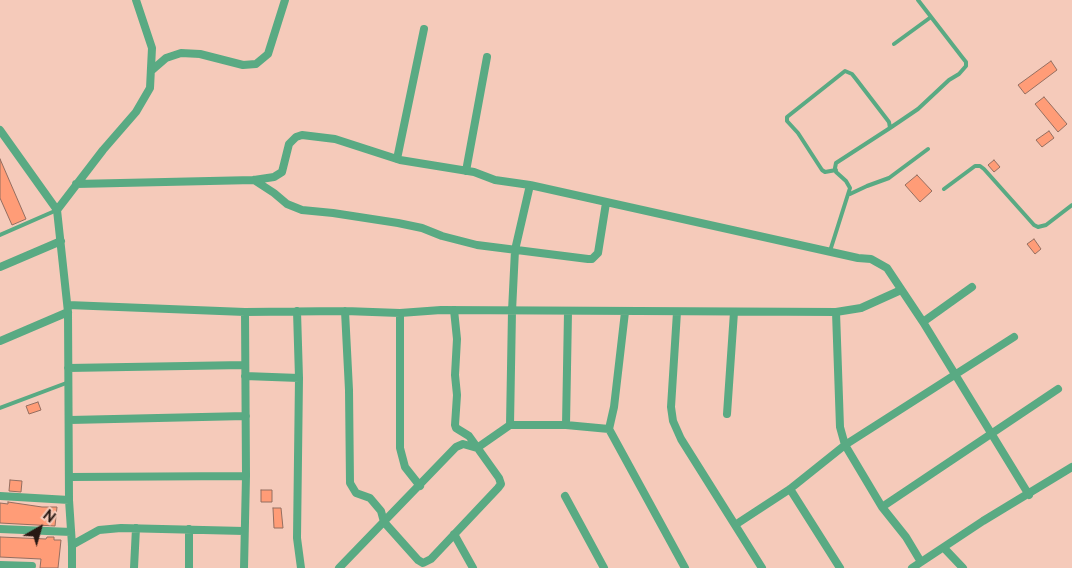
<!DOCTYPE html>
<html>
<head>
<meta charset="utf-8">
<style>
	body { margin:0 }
	#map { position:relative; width:1072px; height:568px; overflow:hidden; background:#f5caba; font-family:Raleway,sans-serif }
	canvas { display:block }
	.north { position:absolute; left:15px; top:503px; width:50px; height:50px; -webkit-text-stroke:4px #f5caba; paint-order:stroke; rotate:38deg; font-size:14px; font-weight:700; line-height:20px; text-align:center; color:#281813 }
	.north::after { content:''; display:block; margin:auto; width:18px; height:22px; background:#281813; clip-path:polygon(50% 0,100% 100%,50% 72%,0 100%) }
</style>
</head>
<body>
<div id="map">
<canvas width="1072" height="568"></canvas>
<div class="north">N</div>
</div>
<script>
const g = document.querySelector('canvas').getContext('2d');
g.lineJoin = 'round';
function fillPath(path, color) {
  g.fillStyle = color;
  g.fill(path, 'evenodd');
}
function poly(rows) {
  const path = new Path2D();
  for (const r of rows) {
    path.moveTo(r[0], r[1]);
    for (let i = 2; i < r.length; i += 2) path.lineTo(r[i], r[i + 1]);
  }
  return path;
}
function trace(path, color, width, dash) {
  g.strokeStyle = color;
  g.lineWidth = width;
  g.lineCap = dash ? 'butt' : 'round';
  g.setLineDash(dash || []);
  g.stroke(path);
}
const building = poly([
	[1051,61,1057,70,1025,94,1018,85,1051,61],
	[1044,97,1067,124,1058,132,1035,104,1044,97],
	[1049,131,1054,138,1042,147,1036,140,1049,131],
	[0,159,26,219,12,225,0,198,0,159],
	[994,160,1000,167,994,172,988,165,994,160],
	[917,175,932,191,920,202,905,185,917,175],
	[1034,239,1041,249,1035,254,1027,244,1034,239],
	[38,402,41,410,29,414,26,406,38,402],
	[10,480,22,481,21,492,9,491,10,480],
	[261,490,272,490,272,502,261,502,261,490],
	[8,502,42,507,57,507,55,526,0,523,0,503,8,504,8,502],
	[273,508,281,508,283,528,274,528,273,508],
	[0,537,46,539,47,537,54,537,54,540,61,540,58,568,40,568,41,559,0,557,0,537]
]);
fillPath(building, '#ff9c77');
trace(building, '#946e60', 1);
trace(poly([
	[894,44,931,17],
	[890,128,918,109,949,80,959,74,966,66,966,62,962,57,918,0],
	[944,189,975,166,980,166,984,169,1034,225,1038,227,1046,225,1072,205],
	[850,194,867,186,889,178,928,149],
	[0,235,57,210],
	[830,251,850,188,846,181,836,172,835,168,836,163,890,128,889,122,856,79,852,74,845,71,787,117,787,121,798,133,822,170,825,172,836,170],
	[0,408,69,382]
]), '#59aa83', 4);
trace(poly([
	[151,71,166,58,181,53,200,54,243,65,256,64,268,54,285,0],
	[0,130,57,210,68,312,69,500,72,545,72,568],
	[397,159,424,29],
	[466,171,487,57],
	[254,180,274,193,287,204,302,210,333,213,398,223,422,228,442,236,477,245,588,259,592,259,598,253,606,203],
	[76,184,254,180,274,177,282,172,289,144,296,137,302,135,335,139,400,160,474,172,495,180,530,185,858,258,871,259,887,268,923,322,1029,495],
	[530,185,515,250,512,311,510,425,566,425,609,429,685,568],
	[57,210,103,150,136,112,150,88,152,48,136,0],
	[0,267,61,241],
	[68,305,245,312,345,311,400,313,441,310,836,312,861,308,901,290],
	[297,311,299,378,297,538,301,568],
	[345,311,349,390,350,483,356,493,370,498,381,511,384,522,418,560,423,563,431,559,498,488,501,484,499,478,469,436,456,428,455,425,457,395,455,375,457,339,454,310],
	[677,312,671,407,673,421,681,439,762,568],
	[836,312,840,427,845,445,882,507,906,537,921,562],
	[400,313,400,448,405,467,420,486],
	[923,322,972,287],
	[0,341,68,312],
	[68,368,245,365],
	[245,376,299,378],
	[727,414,734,312],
	[70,420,246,416],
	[566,425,568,312],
	[609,429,614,407,625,312],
	[69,477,246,476],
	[790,489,840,568],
	[0,496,69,500],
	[565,496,604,568],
	[882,507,1058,389],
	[735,525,790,489,845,445,1014,337],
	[0,529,71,532],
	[454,534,473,568],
	[72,545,99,530,121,528,244,531],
	[944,548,963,568],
	[0,565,32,566,31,568],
	[134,568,136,528],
	[189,568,189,529],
	[244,568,246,476,245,312],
	[339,568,456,447,463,444,477,448,510,425],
	[912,568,983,521,1072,467]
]), '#59aa83', 8);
</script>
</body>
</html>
